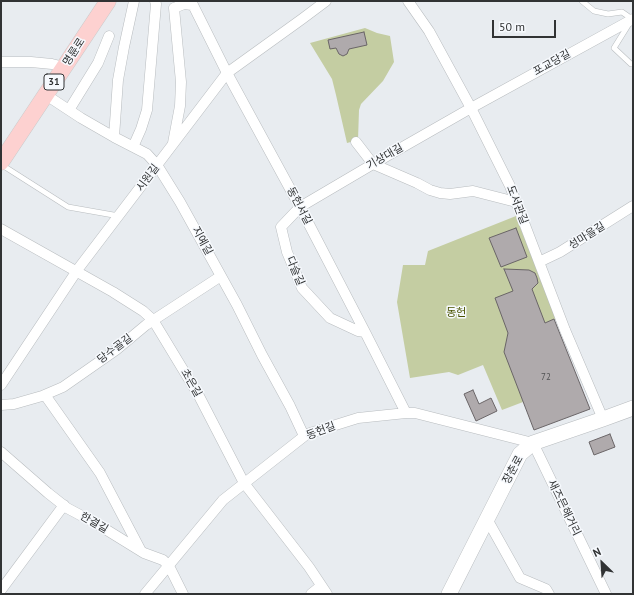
<!DOCTYPE html>
<html>
<head>
<meta charset="utf-8">
<style>
	body { margin:0 }
	#map { position:relative; width:634px; height:595px; overflow:hidden; background:#e8ecf0; font-family:"PT Sans",sans-serif }
	canvas { display:block }
	.frame { position:absolute; inset:0; border:2px solid #313334; pointer-events:none }
	.north { position:absolute; left:582px; top:543px; width:40px; height:40px; -webkit-text-stroke:3px #f6f9fd; paint-order:stroke; rotate:335deg; font-size:11px; font-weight:700; line-height:16px; text-align:center; color:#313334 }
	.north::after { content:''; display:block; margin:auto; width:14px; height:18px; background:#313334; clip-path:polygon(50% 0,100% 100%,50% 72%,0 100%) }
	.scale { position:absolute; left:492px; top:20px; width:64px; height:18px; box-sizing:border-box; border:2px solid #313334; border-top:0; padding-left:5px; font-size:12px; line-height:14px; white-space:nowrap; color:#313334; -webkit-text-stroke:3px #f6f9fd; paint-order:stroke }
</style>
</head>
<body>
<div id="map">
<canvas width="634" height="595"></canvas>
<div class="frame"></div>
<div class="north">N</div>
<div class="scale">50 m</div>
</div>
<script>
const g = document.querySelector('canvas').getContext('2d');
g.lineJoin = 'round';
function fillPath(path, color) {
  g.fillStyle = color;
  g.fill(path, 'evenodd');
}
function poly(rows) {
  const path = new Path2D();
  for (const r of rows) {
    path.moveTo(r[0], r[1]);
    for (let i = 2; i < r.length; i += 2) path.lineTo(r[i], r[i + 1]);
  }
  return path;
}
function trace(path, color, width, dash) {
  g.strokeStyle = color;
  g.lineWidth = width;
  g.lineCap = dash ? 'butt' : 'round';
  g.setLineDash(dash || []);
  g.stroke(path);
}
function label(font, color, halo, rows, align = 'center') {
  g.font = font + ' "PT Sans","Noto Sans KR",sans-serif';
  g.lineWidth = 3;
  g.setLineDash([]);
  g.textBaseline = 'middle';
  g.strokeStyle = halo;
  g.fillStyle = color;
  for (const [text, x, y, turn = 0] of rows) {
    g.save();
    g.translate(x, y);
    g.rotate((+turn || 0) * Math.PI / 180);
    g.textAlign = isNaN(turn) ? turn : align;
    if (halo) g.strokeText(text, 0, 0);
    g.fillText(text, 0, 0);
    g.restore();
  }
}
fillPath(poly([
	[365,28,377,33,390,36,394,62,383,81,361,104,359,110,358,140,347,143,336,95,332,79,310,43],
	[516,216,556,319,507,337,523,402,502,410,483,365,458,375,449,372,410,378,397,302,403,265,425,265,428,251]
]), '#c4cda2');
const building = poly([
	[364,32,367,45,349,49,347,54,343,56,339,54,336,48,330,49,328,40,364,32],
	[516,228,527,257,501,267,489,238,516,228],
	[504,269,529,270,535,273,537,278,538,283,532,289,545,323,554,319,590,409,534,430,504,352,508,333,495,298,513,291,504,269],
	[473,390,479,404,491,398,497,411,476,421,464,394,473,390],
	[610,434,615,447,594,455,589,442,610,434]
]);
fillPath(building, '#afaaac');
trace(building, '#6a6567', 1);
const service = poly([
	[582,1,594,11,608,14,622,12,632,19,614,48,631,64,633,64],
	[2,165,68,207,119,216]
]);
const minor = poly([
	[191,1,227,73,300,207,365,332,406,413],
	[408,1,429,31,471,108,510,186,565,330,603,419],
	[1,62,31,62,52,64,64,67],
	[46,95,81,118,114,137,147,154,157,165,180,202,237,305,262,355,290,406,304,436],
	[69,110,98,63,109,36],
	[114,137,118,80,124,47,134,1],
	[356,142,373,164,417,183,430,190,440,193,450,194,473,191,516,202],
	[173,143,180,106,181,82,174,8,184,4,192,5],
	[133,147,141,129,147,110,156,4,155,1],
	[1,229,113,292,143,311,153,320,199,396,244,483,309,567,327,594],
	[539,262,560,252,633,206],
	[365,332,358,331,330,318,302,288,287,252,281,227,300,207,373,164,471,108,633,19],
	[1,385,78,269,227,73,302,19,326,1],
	[45,395,100,473,141,551],
	[1,405,14,404,42,396,63,387,116,350,146,325,221,276],
	[1,452,48,493,67,508,97,524,144,553,163,560,169,566,183,594],
	[487,519,520,578,546,589,549,594],
	[1,590,64,505],
	[145,594,223,500,307,434,358,418,406,413,415,413,533,443,606,594],
	[311,594,321,586]
]);
const secondary = poly([
	[449,594,520,454,533,443,603,419,633,408]
]);
const primary = poly([
	[1,162,108,1]
]);
trace(service, '#b8bcbf', 6);
trace(minor, '#b8bcbf', 11);
trace(secondary, '#b8bcbf', 16);
trace(primary, '#c9caca', 17);
trace(service, '#fff', 5);
trace(minor, '#fff', 10);
trace(secondary, '#fff', 15);
trace(primary, '#fdd1d0', 16);
label('9px', '#505152', null, [
	["72",546,377]
]);
for (const [x, y, w] of [
	[54,82,20]
]) {
  const box = new Path2D();
  box.roundRect(x - w / 2, y - 8, w, 16, 3);
  g.fillStyle = '#f6f9fd';
  g.fill(box);
  trace(box, '#313334', 1);
}
label('bold 10px', '#313334', null, [
	["31",54,82]
]);
label('11px', '#313334', '#f6f9fd', [
	["명륜로",74,52,-57],
	["포교당길",552,63,-29],
	["기상대길",385,157,-30],
	["시원길",148,178,-53],
	["도서관길",517,205,69],
	["동헌서길",299,206,62],
	["성마을길",587,236,-32],
	["지예길",202,241,61],
	["다슬길",295,271,67],
	["당수골길",115,349,-37],
	["초은길",191,383,60],
	["동헌길",321,431,-21],
	["장춘로",513,470,-61],
	["새즈믄해거리",564,508,64],
	["한결길",94,523,30]
]);
label('11px', '#4a5400', '#f6f9fd', [
	["동헌",456,313]
]);
</script>
</body>
</html>
